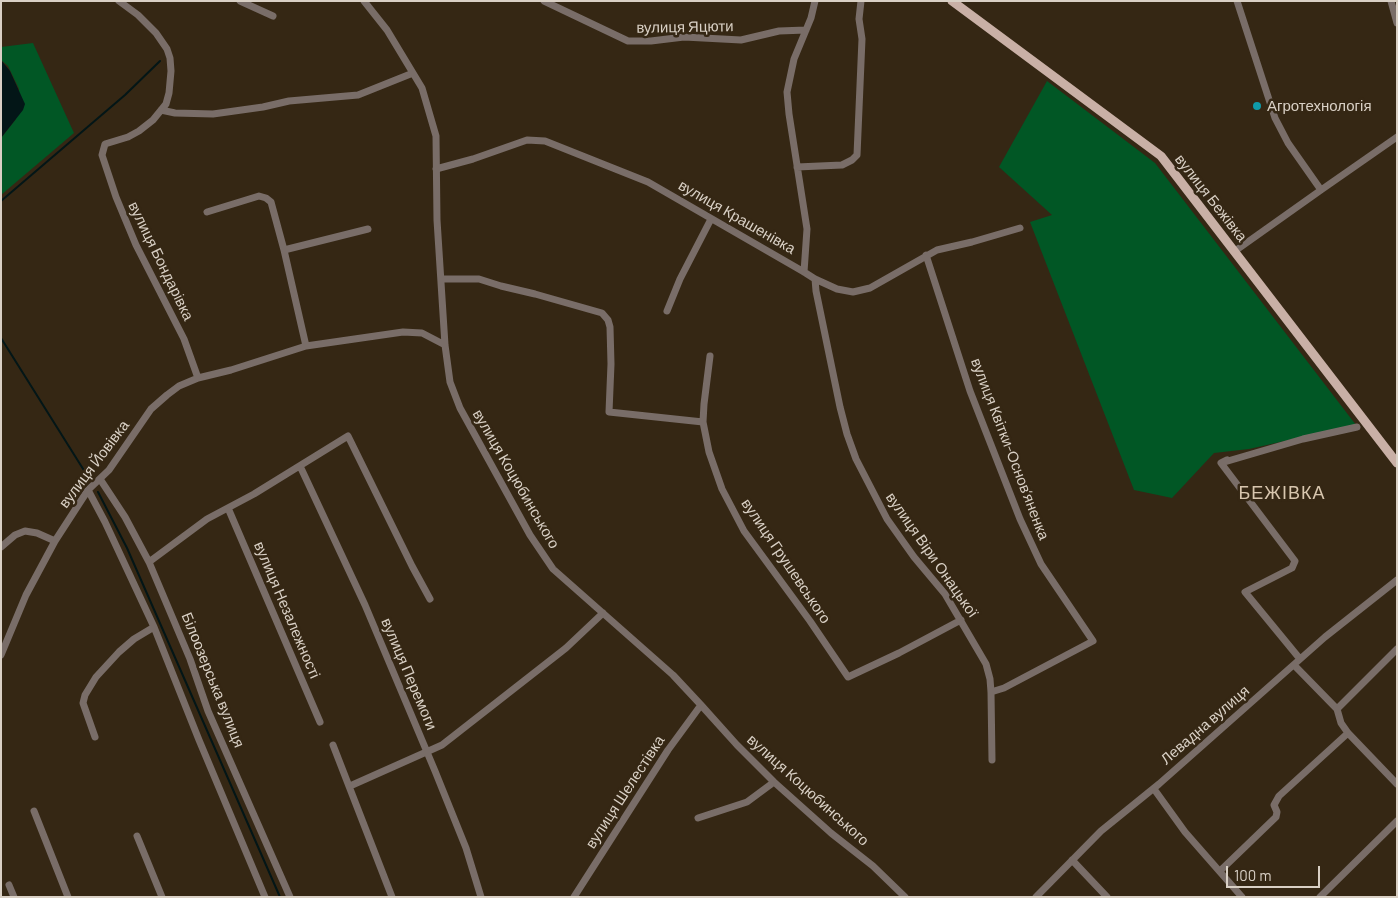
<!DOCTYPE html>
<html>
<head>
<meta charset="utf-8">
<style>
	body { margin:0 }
	#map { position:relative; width:1398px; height:898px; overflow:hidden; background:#352714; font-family:Barlow,sans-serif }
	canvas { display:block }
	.frame { position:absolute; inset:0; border:2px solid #d9d0c5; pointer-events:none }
	.scale { position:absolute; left:1226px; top:866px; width:94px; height:22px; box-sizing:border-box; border:2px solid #d9d0c5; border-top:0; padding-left:6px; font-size:15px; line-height:18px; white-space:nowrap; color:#d9d0c5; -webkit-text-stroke:4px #352714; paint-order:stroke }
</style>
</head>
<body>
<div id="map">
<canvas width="1398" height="898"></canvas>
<div class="frame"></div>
<div class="scale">100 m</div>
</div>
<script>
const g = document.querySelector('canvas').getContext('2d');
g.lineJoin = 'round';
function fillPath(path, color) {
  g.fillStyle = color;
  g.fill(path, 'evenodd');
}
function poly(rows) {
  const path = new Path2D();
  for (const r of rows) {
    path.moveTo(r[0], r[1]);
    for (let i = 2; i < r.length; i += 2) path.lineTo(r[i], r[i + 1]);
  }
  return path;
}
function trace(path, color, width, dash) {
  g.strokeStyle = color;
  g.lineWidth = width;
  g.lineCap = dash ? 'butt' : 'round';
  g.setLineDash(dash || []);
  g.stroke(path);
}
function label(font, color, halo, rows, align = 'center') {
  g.font = font + ' Barlow,sans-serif';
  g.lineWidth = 5;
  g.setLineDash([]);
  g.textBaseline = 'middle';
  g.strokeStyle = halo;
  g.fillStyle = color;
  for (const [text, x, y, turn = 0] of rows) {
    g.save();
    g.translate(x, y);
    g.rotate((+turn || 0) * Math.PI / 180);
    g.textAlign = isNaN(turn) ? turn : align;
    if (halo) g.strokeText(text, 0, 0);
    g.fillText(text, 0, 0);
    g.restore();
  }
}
fillPath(poly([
	[33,43,74,133,1,195,1,138,16,119,19,89,8,66,1,60,1,47],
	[1047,81,1155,163,1356,425,1249,449,1214,453,1172,498,1134,490,1030,222,1052,215,999,167]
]), '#015725');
fillPath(poly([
	[1,60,10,71,25,104,23,110,1,138]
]), '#031617');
trace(poly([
	[1,201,125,95,160,61],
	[1,338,90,480],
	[98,492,127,548,280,897]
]), '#031617', 2);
trace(poly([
	[119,1,138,15,156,33,167,49,170,58,171,71,169,93,166,104,153,120,139,131,128,137,105,144,102,155,116,197,136,245,184,339,198,378],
	[240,1,273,16],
	[364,1,387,30,422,88,436,136,437,220,445,345,450,382,460,408,530,535,553,569,673,675,701,705,737,745,774,782,831,833,873,866,905,897],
	[544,1,628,41,651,41,684,37,741,40,779,31,806,30],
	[1237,1,1275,118,1288,143,1321,190,1397,137],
	[1391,1,1397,23],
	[161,110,175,113,213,114,263,107,289,101,358,95,413,73],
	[797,167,842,165,852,160,857,155,862,39,859,19,861,1],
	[436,169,473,159,527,140,545,141,648,182,804,272,815,279,837,289,853,292,870,288,937,250,972,242,1020,228],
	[207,212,259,196,266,198,271,202,284,250,368,229],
	[284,250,306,346],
	[1235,251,1321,190],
	[926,255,970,391,1020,519,1041,564,1093,641,1004,688,991,692],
	[804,272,807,229,789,114,787,92,794,59,811,18,815,1],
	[441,279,479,279,501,286,535,294,602,313,608,320,610,327,611,364,609,412,703,422,709,452,722,489,744,531,810,621,848,677,899,653,961,620],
	[815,279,816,291,840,407,847,434,856,459,887,519,914,557,945,594,986,664,990,679,991,692,992,760],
	[667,311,680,279,711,219],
	[703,422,704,404,710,356],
	[1227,460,1221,463,1303,439,1357,427],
	[1221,463,1295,561,1292,568,1245,592,1300,659],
	[300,466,365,605,435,771,466,848,481,897],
	[100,479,125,517,149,562,190,659,208,711,290,897],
	[88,490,105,522,154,627,199,740,265,897],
	[228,508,320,722],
	[1,547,15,535,25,531,37,533,55,541],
	[149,562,207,519,254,494,348,436,412,566,430,599],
	[1397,649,1337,709,1341,723,1348,733,1397,784],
	[1,655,26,595,55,541,88,490,109,470,151,409,167,395,179,386,198,378,231,370,306,346,403,332,422,333,445,345],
	[1294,665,1337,709],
	[95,737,83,703,85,695,96,677,119,652,134,639,154,627],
	[333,745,392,897],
	[350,786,442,745,566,648,603,613],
	[1154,789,1185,832,1242,897],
	[34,811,68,897],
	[698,818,747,802,774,782],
	[137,836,162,897],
	[1072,860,1107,897],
	[1220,871,1276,817,1277,812,1274,805,1279,796,1348,733],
	[9,885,14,897],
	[574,897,668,750,701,705],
	[1036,897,1101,831,1159,784,1325,637,1397,580],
	[1320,897,1397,821]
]), '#796d68', 7);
trace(poly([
	[952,1,1161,156,1397,463]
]), '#c9b0a6', 9);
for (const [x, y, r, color] of [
	[1257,106,5,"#0f9aa8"]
]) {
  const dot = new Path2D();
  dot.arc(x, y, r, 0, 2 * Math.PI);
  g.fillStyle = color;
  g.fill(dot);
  trace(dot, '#352714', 2);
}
label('15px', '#d9d0c5', '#352714', [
	["вулиця Яцюти",685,27,-1],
	["вулиця Бежівка",1211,198,52],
	["вулиця Крашенівка",737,217,30],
	["вулиця Бондарівка",161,261,64],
	["вулиця Квітки-Основʼяненка",1010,449,69],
	["вулиця Йовівка",94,464,-53],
	["вулиця Коцюбинського",516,479,60],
	["вулиця Віри Онацької",932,555,55],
	["вулиця Грушевського",786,561,56],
	["вулиця Незалежності",287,610,67],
	["вулиця Перемоги",409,674,67],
	["Білоозерська вулиця",213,680,68],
	["Левадна вулиця",1205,725,-41],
	["вулиця Коцюбинського",808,790,42],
	["вулиця Шелестівка",625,792,-57]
]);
label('15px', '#d9d0c5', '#352714', [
	["Агротехнологія",1267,106]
], 'left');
g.letterSpacing = '1px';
label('18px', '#d8c6ae', '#352714', [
	["БЕЖІВКА",1282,493]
]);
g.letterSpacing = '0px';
</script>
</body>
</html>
